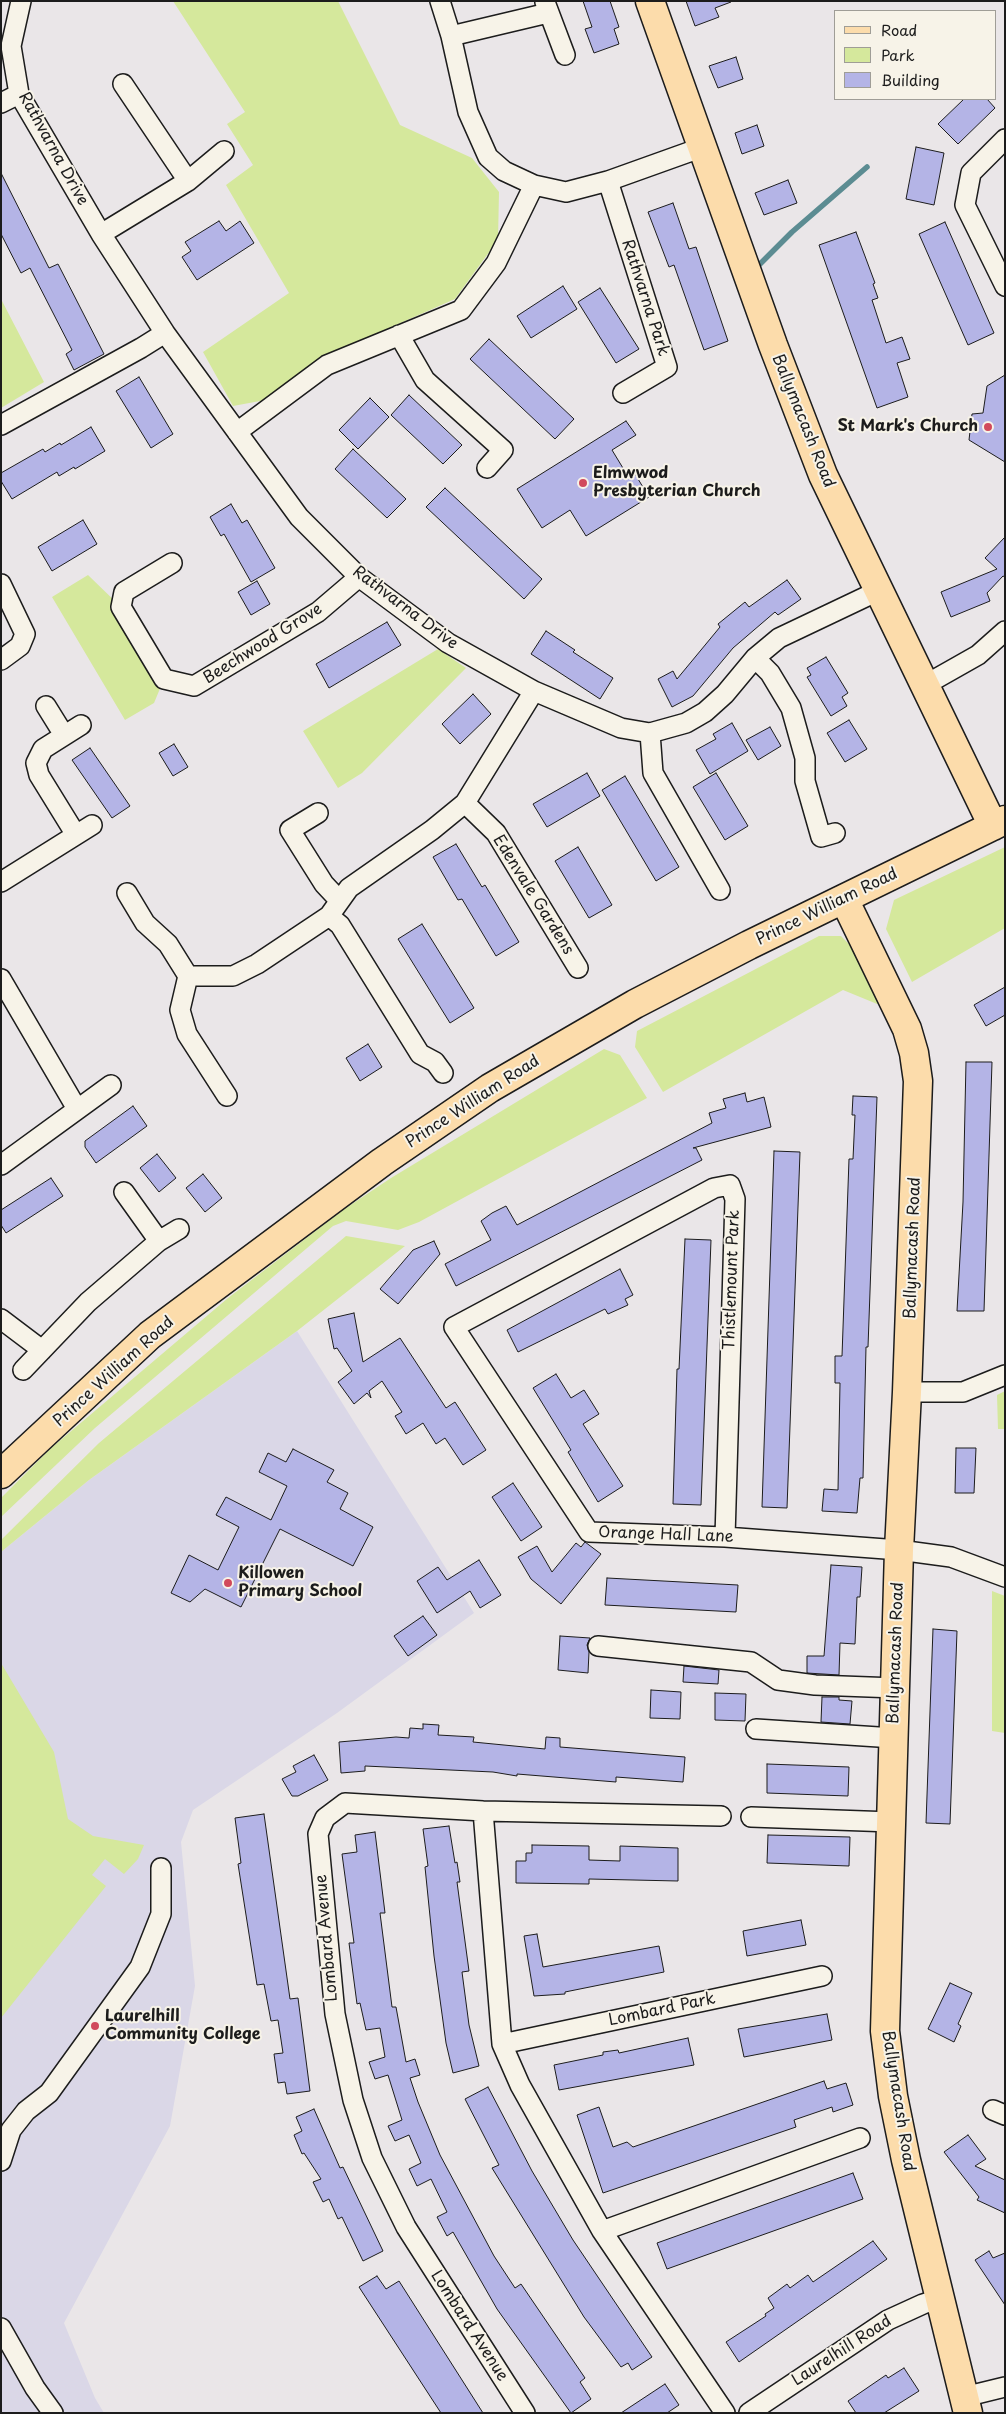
<!DOCTYPE html>
<html>
<head>
<meta charset="utf-8">
<style>
	body { margin:0 }
	#map { position:relative; width:1006px; height:2414px; overflow:hidden; background:#eae6e8; font-family:"Playpen Sans",sans-serif }
	canvas { display:block }
	.frame { position:absolute; inset:0; border:2px solid #1c1c1c; pointer-events:none }
	.legend { position:absolute; left:834px; top:10px; width:162px; height:90px; box-sizing:border-box; background:#f7f3e8; border:1px solid #9f9d96; margin:0; padding:6px 9px; list-style:none; font-size:15px; color:#1c1c1c }
	.legend li { display:flex; align-items:center; gap:10px; height:25px }
	.legend b { width:25px; border:1px solid #9f9d96 }
</style>
</head>
<body>
<div id="map">
<canvas width="1006" height="2414"></canvas>
<div class="frame"></div>
<ul class="legend">
<li><b style="height:6px;background:#fcdcab"></b>Road</li>
<li><b style="height:14px;background:#d5e89c"></b>Park</li>
<li><b style="height:14px;background:#b4b4e6"></b>Building</li>
</ul>
</div>
<script>
const g = document.querySelector('canvas').getContext('2d');
g.lineJoin = 'round';
function fillPath(path, color) {
  g.fillStyle = color;
  g.fill(path, 'evenodd');
}
function poly(rows) {
  const path = new Path2D();
  for (const r of rows) {
    path.moveTo(r[0], r[1]);
    for (let i = 2; i < r.length; i += 2) path.lineTo(r[i], r[i + 1]);
  }
  return path;
}
function trace(path, color, width, dash) {
  g.strokeStyle = color;
  g.lineWidth = width;
  g.lineCap = dash ? 'butt' : 'round';
  g.setLineDash(dash || []);
  g.stroke(path);
}
function label(font, color, halo, rows, align = 'center') {
  g.font = font + ' "Playpen Sans",sans-serif';
  g.lineWidth = 4;
  g.setLineDash([]);
  g.textBaseline = 'middle';
  g.strokeStyle = halo;
  g.fillStyle = color;
  for (const [text, x, y, turn = 0] of rows) {
    g.save();
    g.translate(x, y);
    g.rotate((+turn || 0) * Math.PI / 180);
    g.textAlign = isNaN(turn) ? turn : align;
    if (halo) g.strokeText(text, 0, 0);
    g.fillText(text, 0, 0);
    g.restore();
  }
}
fillPath(poly([
	[297,1331,474,1613,337,1713,193,1810,181,1842,195,1986,170,2126,64,2323,95,2398,104,2413,1,2413,1,1552,89,1480]
]), '#dad7e7');
fillPath(poly([
	[173,1,338,1,400,125,472,158,499,192,498,240,455,299,319,359,271,399,233,406,203,352,289,293,226,185,253,165,227,124,245,112],
	[1,299,44,382,1,408],
	[88,575,121,607,164,679,154,703,125,720,52,597],
	[438,649,466,668,362,773,338,788,303,731],
	[1005,847,1005,928,912,982,886,929,894,900],
	[819,936,841,936,852,947,882,1006,843,990,663,1092,635,1047,637,1031],
	[604,1049,620,1055,647,1098,419,1222,398,1230,346,1221,333,1226,95,1428,1,1517,1,1498,50,1449,228,1298,343,1210,391,1178],
	[346,1236,405,1246,297,1331,89,1480,1,1552,1,1540,99,1443],
	[1005,1391,1005,1429,998,1429,997,1395],
	[992,1591,1005,1596,1005,1733,992,1731],
	[1,1663,54,1752,68,1819,93,1836,144,1845,138,1859,124,1874,105,1859,92,1875,106,1886,1,2018]
]), '#d5e89c');
trace(poly([
	[760,264,792,232,867,167]
]), '#5c8c92', 5.5);
const building = poly([
	[583,1,610,1,619,27,614,29,619,44,594,53,585,29,592,27,583,1],
	[686,1,731,1,731,2,715,8,719,17,695,26,686,1],
	[736,57,743,79,718,88,709,66,736,57],
	[964,99,987,99,995,108,958,144,938,124,964,99],
	[757,125,764,146,742,154,735,133,757,125],
	[916,147,944,153,934,205,906,199,916,147],
	[1,173,49,268,58,264,104,354,74,370,66,354,72,350,30,268,21,273,1,234,1,173],
	[788,180,797,203,764,215,755,193,788,180],
	[673,203,689,249,696,247,728,341,704,350,674,265,669,267,648,212,673,203],
	[219,221,226,231,240,221,254,243,197,280,182,257,191,251,185,242,219,221],
	[945,222,994,333,968,345,919,234,945,222],
	[856,232,875,283,873,284,878,298,872,300,886,343,902,337,910,359,897,363,908,397,877,408,819,245,856,232],
	[563,286,577,309,531,338,517,316,563,286],
	[600,288,639,349,616,363,578,302,600,288],
	[489,339,574,419,555,439,470,359,489,339],
	[1005,375,1005,462,969,440,972,414,983,413,987,386,1005,375],
	[139,377,173,434,151,448,116,391,139,377],
	[409,395,462,445,443,464,391,415,409,395],
	[370,398,389,417,358,449,339,430,370,398],
	[626,421,636,435,612,450,629,478,635,474,649,497,586,536,570,510,542,528,517,489,626,421],
	[91,427,105,451,75,469,74,467,59,476,57,472,12,499,1,481,1,473,43,449,45,452,60,443,61,445,91,427],
	[353,449,406,499,387,518,335,469,353,449],
	[445,488,542,579,524,599,426,507,445,488],
	[231,504,242,523,247,520,275,568,251,582,224,534,221,536,210,517,231,504],
	[83,520,97,544,52,571,38,547,83,520],
	[1005,537,1005,577,1003,576,987,593,990,601,951,617,941,592,997,569,985,558,1005,537],
	[787,580,801,599,778,615,775,612,733,648,693,696,672,707,658,679,673,671,677,679,720,627,718,624,745,602,749,607,787,580],
	[257,581,270,604,251,615,238,592,257,581],
	[387,622,401,645,329,688,316,664,387,622],
	[546,631,575,650,573,652,613,678,600,699,531,654,546,631],
	[826,657,848,693,842,697,847,706,831,716,807,677,811,675,807,668,826,657],
	[473,694,491,714,460,744,442,724,473,694],
	[849,720,867,749,845,762,827,733,849,720],
	[732,723,748,751,710,774,696,750,716,739,713,734,732,723],
	[770,727,781,746,758,760,746,740,770,727],
	[174,744,188,767,173,776,159,753,174,744],
	[90,748,130,806,112,818,72,760,90,748],
	[587,773,600,796,547,827,533,804,587,773],
	[716,773,748,826,725,840,693,787,716,773],
	[625,776,679,867,656,881,602,790,625,776],
	[456,844,482,887,485,885,519,942,496,956,462,899,458,900,433,857,456,844],
	[578,847,612,905,589,918,555,861,578,847],
	[422,924,474,1008,450,1023,398,939,422,924],
	[1005,987,1005,1015,986,1026,974,1005,1005,987],
	[368,1044,382,1067,360,1081,346,1058,368,1044],
	[966,1062,992,1062,984,1311,957,1311,963,1202,966,1062],
	[745,1093,747,1102,764,1097,771,1127,693,1148,696,1148,702,1160,456,1286,445,1264,491,1240,481,1221,492,1213,506,1206,517,1225,712,1123,709,1113,726,1108,723,1099,745,1093],
	[853,1096,877,1097,868,1347,866,1347,863,1478,860,1478,857,1513,822,1511,824,1489,838,1490,840,1383,835,1383,835,1356,842,1356,849,1159,853,1159,855,1115,852,1115,853,1096],
	[133,1106,147,1126,96,1163,85,1147,85,1141,133,1106],
	[774,1151,800,1152,787,1508,762,1507,774,1151],
	[157,1154,176,1178,159,1192,140,1168,157,1154],
	[203,1174,222,1198,205,1212,186,1188,203,1174],
	[51,1178,63,1196,6,1233,1,1225,1,1210,51,1178],
	[685,1239,711,1240,701,1505,673,1504,677,1369,679,1369,685,1239],
	[434,1241,440,1254,398,1304,380,1289,413,1250,434,1241],
	[620,1269,633,1295,625,1299,628,1305,608,1314,605,1309,518,1352,507,1330,620,1269],
	[354,1313,363,1362,400,1338,446,1408,455,1402,486,1450,463,1465,445,1438,436,1444,423,1423,406,1434,395,1416,402,1412,382,1381,369,1391,371,1398,367,1393,354,1404,338,1382,352,1371,337,1348,334,1349,328,1319,354,1313],
	[556,1374,571,1398,584,1390,599,1414,583,1424,623,1486,598,1502,568,1452,571,1450,533,1388,556,1374],
	[956,1448,976,1448,974,1493,955,1493,956,1448],
	[293,1449,334,1470,327,1482,348,1493,340,1509,373,1527,353,1566,280,1529,241,1607,205,1589,190,1602,171,1593,189,1555,218,1570,239,1527,216,1515,226,1497,271,1520,287,1486,259,1472,268,1453,286,1462,293,1449],
	[513,1483,542,1527,521,1541,492,1497,513,1483],
	[585,1542,601,1554,561,1604,531,1579,518,1557,537,1546,552,1572,576,1543,581,1547,585,1542],
	[479,1560,501,1595,480,1608,470,1591,437,1613,417,1581,438,1567,447,1580,479,1560],
	[831,1565,862,1567,860,1597,857,1597,855,1644,840,1643,839,1675,807,1673,807,1656,824,1656,831,1565],
	[607,1578,738,1585,736,1612,605,1605,607,1578],
	[423,1616,437,1635,408,1656,394,1636,423,1616],
	[933,1629,957,1631,950,1824,926,1823,933,1629],
	[560,1636,590,1638,587,1645,589,1652,588,1673,558,1670,560,1636],
	[684,1666,719,1670,718,1684,683,1682,684,1666],
	[651,1690,681,1692,680,1719,650,1718,651,1690],
	[715,1693,746,1694,745,1721,715,1720,715,1693],
	[822,1697,839,1697,839,1700,852,1701,850,1724,821,1722,822,1697],
	[423,1724,439,1725,438,1735,474,1737,473,1742,545,1749,546,1737,560,1738,560,1747,685,1757,683,1782,616,1777,616,1782,517,1774,517,1776,493,1772,365,1766,365,1771,341,1773,339,1742,396,1737,409,1738,410,1728,423,1729,423,1724],
	[314,1755,328,1780,298,1796,292,1796,282,1779,296,1772,293,1766,314,1755],
	[767,1764,849,1767,848,1796,767,1793,767,1764],
	[264,1814,290,1999,298,1998,310,2091,287,2094,285,2082,278,2083,274,2054,283,2053,278,2020,271,2021,264,1984,257,1985,238,1864,241,1863,235,1818,264,1814],
	[449,1826,455,1863,457,1862,460,1882,457,1882,469,1971,462,1972,469,2025,479,2066,453,2073,446,2043,434,1956,425,1867,428,1866,423,1829,449,1826],
	[375,1832,385,1913,380,1913,392,2007,396,2007,406,2062,415,2059,420,2075,410,2078,418,2102,440,2155,494,2256,515,2288,521,2284,585,2378,580,2382,591,2399,571,2413,497,2309,453,2232,447,2236,437,2217,447,2212,431,2179,417,2186,409,2169,421,2163,409,2135,395,2141,388,2126,402,2120,388,2075,375,2079,369,2062,385,2057,380,2028,366,2030,360,2003,357,2004,349,1943,354,1943,342,1854,357,1852,355,1835,375,1832],
	[768,1835,850,1837,849,1866,767,1863,768,1835],
	[532,1845,589,1846,589,1860,620,1861,620,1846,678,1848,678,1881,589,1879,589,1884,516,1883,516,1861,526,1861,526,1853,532,1853,532,1845],
	[801,1920,806,1945,747,1956,743,1931,801,1920],
	[537,1934,543,1967,659,1946,664,1972,565,1992,565,1994,534,1996,524,1936,537,1934],
	[950,1983,972,1993,958,2024,961,2026,954,2042,928,2029,950,1983],
	[827,2014,832,2040,744,2057,738,2029,827,2014],
	[688,2038,694,2065,559,2090,554,2065,603,2055,603,2052,618,2050,619,2053,688,2038],
	[824,2081,827,2089,846,2083,853,2105,833,2112,832,2107,794,2120,796,2127,603,2193,577,2115,599,2107,613,2147,627,2142,633,2147,824,2081],
	[488,2087,532,2171,573,2240,652,2357,632,2370,628,2363,621,2367,584,2317,492,2168,499,2165,465,2099,488,2087],
	[314,2109,340,2168,343,2167,383,2251,363,2261,342,2217,338,2219,329,2199,323,2202,313,2182,321,2179,304,2153,302,2154,294,2135,302,2131,296,2117,314,2109],
	[968,2135,986,2159,975,2166,1005,2180,1005,2213,977,2200,979,2197,944,2152,968,2135],
	[853,2173,863,2199,667,2269,657,2243,853,2173],
	[873,2241,887,2259,739,2362,726,2342,766,2316,765,2314,774,2308,768,2298,787,2284,790,2288,808,2275,813,2282,873,2241],
	[989,2251,993,2258,1005,2253,1005,2305,975,2260,989,2251],
	[377,2276,386,2289,399,2281,483,2413,441,2413,359,2287,377,2276],
	[904,2368,919,2391,884,2413,856,2413,848,2401,886,2375,888,2378,904,2368],
	[665,2384,679,2405,667,2413,621,2413,665,2384]
]);
fillPath(building, '#b4b4e6');
trace(building, '#1c1c1c', 1);
const minor = poly([
	[21,1,11,46,19,94,101,234,165,333,299,517,359,577,448,643,534,691,621,728,650,733,686,723,705,712,725,694,755,658,779,638,880,590],
	[440,1,451,36,468,112,488,157,504,171,534,185],
	[545,2,565,55],
	[451,36,548,13],
	[123,84,188,181],
	[1,103,19,94],
	[1005,139,971,173,965,205,1005,286],
	[608,181,667,367,623,393],
	[101,234,188,181,224,151],
	[399,335,425,380,503,450,487,468],
	[1,425,141,348,165,333],
	[237,432,327,365,461,310,496,263,534,185,566,192,608,181,703,147],
	[172,563,124,592,121,607,164,679,194,686,318,612,359,577],
	[1,584,25,634,20,646,1,660],
	[755,658,770,673,791,708,805,758,805,781,821,837,835,833],
	[925,685,978,655,1005,631],
	[46,706,64,735],
	[650,733,653,773,720,890],
	[465,803,496,833,578,968],
	[318,813,290,830,324,884,339,900],
	[76,835,39,775,36,763,43,749,81,725],
	[1,882,92,825],
	[127,893,145,923,168,944,188,976,233,976,257,964,329,916,349,888,432,830,465,803,534,691],
	[329,916,340,925,420,1054,435,1062,443,1073],
	[188,976,180,1010,187,1034,227,1096],
	[1,979,77,1109],
	[1,1165,111,1085],
	[124,1192,159,1241],
	[1,1319,42,1350],
	[23,1370,88,1302,159,1241,179,1229],
	[907,1392,963,1392,1005,1375],
	[725,1537,735,1199,730,1185,714,1188,454,1327,589,1532,725,1537,899,1550,951,1557,1005,1577],
	[598,1646,751,1662,778,1680,815,1685,896,1688],
	[756,1729,894,1738],
	[483,1811,502,2044,520,2085,602,2231,725,2413],
	[751,1817,892,1822],
	[502,2044,822,1976],
	[993,2110,1005,2115],
	[1,2161,11,2130,26,2111,49,2093,140,1967,161,1914,161,1868],
	[602,2231,860,2138],
	[1,2328,35,2388,53,2413],
	[964,2397,1005,2387],
	[525,2413,406,2227,372,2158,353,2100,335,2014,318,1834,325,1818,345,1803,483,1811,721,1816],
	[749,2413,888,2320,923,2304,939,2299]
]);
const primary = poly([
	[650,1,773,345,823,475,993,826],
	[844,899,907,1029,914,1053,918,1081,907,1392,899,1550,885,2031,893,2096,906,2160,968,2413],
	[1,1474,150,1335,382,1162,490,1088,635,1004,749,945,1005,820]
]);
trace(minor, '#1c1c1c', 22);
trace(primary, '#1c1c1c', 31);
trace(minor, '#f7f3e8', 19);
trace(primary, '#fcdcab', 28);
for (const [x, y, r, color] of [
	[988,427,5,"#d1495b"],
	[583,483,5,"#d1495b"],
	[228,1583,5,"#d1495b"],
	[95,2026,5,"#d1495b"]
]) {
  const dot = new Path2D();
  dot.arc(x, y, r, 0, 2 * Math.PI);
  g.fillStyle = color;
  g.fill(dot);
  trace(dot, '#f7f3e8', 2);
}
label('16px', '#1c1c1c', '#f7f3e8', [
	["Rathvarna Drive",53,149,61],
	["Rathvarna Park",645,298,72],
	["Ballymacash Road",803,421,68],
	["Rathvarna Drive",405,608,37],
	["Beechwood Grove",263,644,-32],
	["Edenvale Gardens",533,895,58],
	["Prince William Road",827,907,-26],
	["Prince William Road",473,1102,-33],
	["Ballymacash Road",913,1248,-88],
	["Thistlemount Park",732,1280,-88],
	["Prince William Road",114,1372,-42],
	["Orange Hall Lane",666,1535,2],
	["Ballymacash Road",896,1653,-88],
	["Lombard Avenue",327,1938,-95],
	["Lombard Park",662,2010,-12],
	["Ballymacash Road",898,2101,81],
	["Lombard Avenue",469,2326,57],
	["Laurelhill Road",842,2351,-33]
]);
label('bold 16px', '#1c1c1c', '#f7f3e8', [
	["St Mark's Church",978,427,"right"],
	["Elmwwod",593,474],
	["Presbyterian Church",593,492],
	["Killowen",238,1574],
	["Primary School",238,1592],
	["Laurelhill",105,2017],
	["Community College",105,2035]
], 'left');
</script>
</body>
</html>
